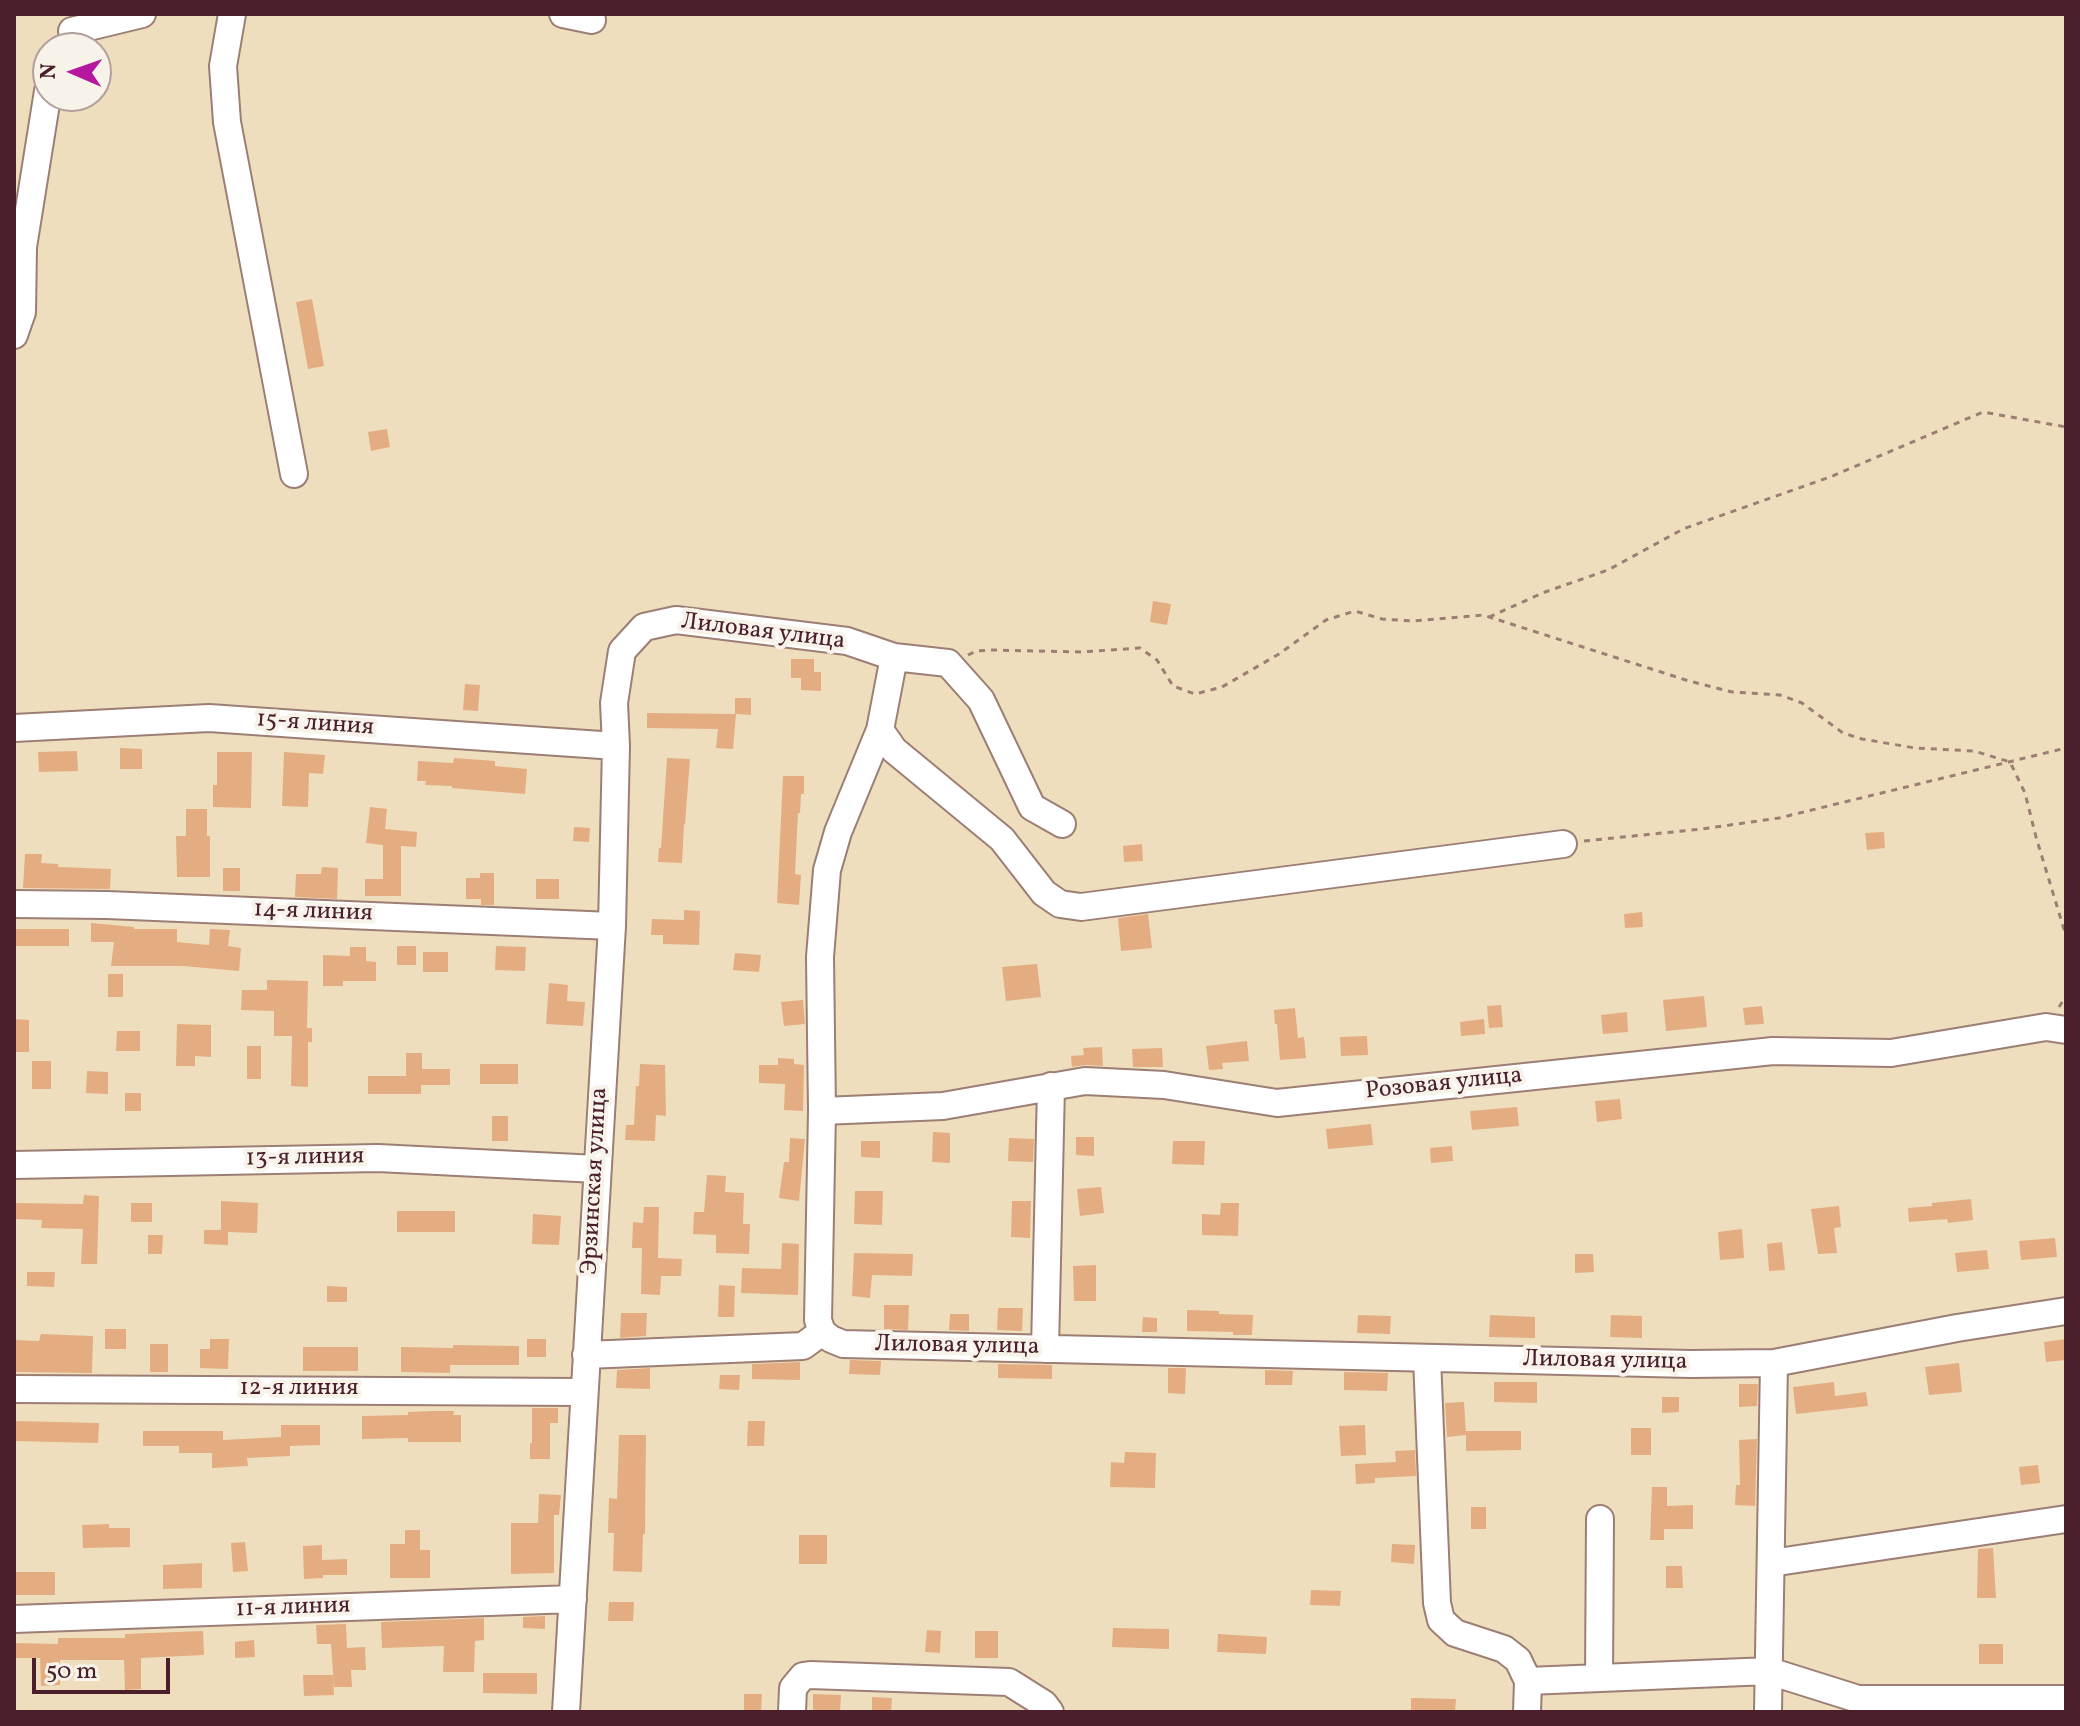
<!DOCTYPE html>
<html>
<head>
<meta charset="utf-8">
<style>
	body { margin:0 }
	#map { position:relative; width:2080px; height:1726px; overflow:hidden; background:#eedebe; font-family:Vollkorn,serif }
	canvas { display:block }
	.frame { position:absolute; inset:0; border:16px solid #4a1f2b; pointer-events:none }
	.north { position:absolute; left:32px; top:32px; width:80px; height:80px; box-sizing:border-box; background:#f7f3e8; border:2px solid #b29e9c; border-radius:50%; rotate:272deg; font-size:22px; font-weight:700; line-height:32px; text-align:center; color:#4a1f2b }
	.north::after { content:''; display:block; margin:auto; width:28px; height:36px; background:#b5179e; clip-path:polygon(50% 0,100% 100%,50% 72%,0 100%) }
	.scale { position:absolute; left:32px; top:1658px; width:138px; height:36px; box-sizing:border-box; border:4px solid #4a1f2b; border-top:0; padding-left:10px; font-size:24px; line-height:28px; white-space:nowrap; color:#4a1f2b; -webkit-text-stroke:6px #f7f3e8; paint-order:stroke }
</style>
</head>
<body>
<div id="map">
<canvas width="2080" height="1726"></canvas>
<div class="frame"></div>
<div class="north">N</div>
<div class="scale">50 m</div>
</div>
<script>
const g = document.querySelector('canvas').getContext('2d');
g.lineJoin = 'round';
function fillPath(path, color) {
  g.fillStyle = color;
  g.fill(path, 'evenodd');
}
function poly(rows) {
  const path = new Path2D();
  for (const r of rows) {
    path.moveTo(r[0], r[1]);
    for (let i = 2; i < r.length; i += 2) path.lineTo(r[i], r[i + 1]);
  }
  return path;
}
function trace(path, color, width, dash) {
  g.strokeStyle = color;
  g.lineWidth = width;
  g.lineCap = dash ? 'butt' : 'round';
  g.setLineDash(dash || []);
  g.stroke(path);
}
function label(font, color, halo, rows, align = 'center') {
  g.font = font + ' Vollkorn,serif';
  g.lineWidth = 8;
  g.setLineDash([]);
  g.textBaseline = 'middle';
  g.strokeStyle = halo;
  g.fillStyle = color;
  for (const [text, x, y, turn = 0] of rows) {
    g.save();
    g.translate(x, y);
    g.rotate((+turn || 0) * Math.PI / 180);
    g.textAlign = isNaN(turn) ? turn : align;
    if (halo) g.strokeText(text, 0, 0);
    g.fillText(text, 0, 0);
    g.restore();
  }
}
fillPath(poly([
	[312,299,324,366,308,369,296,302],
	[387,429,390,447,371,451,368,432],
	[1153,601,1171,604,1167,625,1150,622],
	[791,659,814,659,814,672,821,672,821,691,801,690,801,678,791,678],
	[465,684,480,685,478,711,463,710],
	[735,698,751,698,751,715,736,714,733,749,716,748,718,729,647,728,647,713,735,714],
	[120,748,142,749,142,769,120,769],
	[77,751,78,771,39,772,38,752],
	[217,752,252,752,251,808,213,807,213,785,217,785],
	[284,752,325,755,323,774,309,773,308,807,282,806],
	[454,758,495,761,495,766,527,769,525,794,452,788,452,786,425,785,426,781,417,781,418,761,453,763],
	[667,758,690,759,685,824,684,824,682,863,658,862,659,848,661,848],
	[783,776,804,776,804,794,801,794,800,813,798,813,795,874,801,875,799,905,777,903],
	[370,807,387,809,385,829,417,832,416,847,401,846,401,896,365,896,365,879,383,879,383,845,366,843],
	[186,809,207,809,207,836,210,836,210,877,177,877,176,836,186,836],
	[574,827,590,828,589,842,573,841],
	[1884,832,1885,848,1867,850,1865,833],
	[1142,844,1143,861,1124,862,1123,846],
	[25,854,42,854,41,863,58,864,58,867,111,869,110,889,23,888],
	[322,867,338,868,337,899,295,897,296,874,321,874],
	[223,868,240,868,240,891,223,891],
	[480,873,494,873,494,905,481,905,481,899,466,899,466,878,480,878],
	[536,879,559,879,559,899,536,899],
	[684,910,700,911,699,945,663,944,663,935,651,935,652,919,684,920],
	[1642,912,1643,927,1625,928,1624,914],
	[1148,914,1152,948,1121,951,1118,918],
	[91,923,134,927,134,929,177,929,177,942,209,945,210,929,230,930,228,946,241,948,239,971,183,966,111,966,114,942,91,942],
	[14,929,69,929,69,946,14,946],
	[397,946,416,946,416,965,397,965],
	[496,946,526,947,525,971,495,970],
	[350,947,366,947,366,961,376,962,376,981,343,981,343,986,323,986,323,955,350,956],
	[423,952,448,952,448,972,423,972],
	[735,953,761,955,759,972,733,970],
	[1037,964,1041,997,1006,1001,1002,967],
	[108,974,123,974,123,997,108,997],
	[267,980,308,981,307,1028,312,1028,312,1042,308,1042,308,1087,291,1086,292,1036,274,1036,274,1011,241,1010,242,990,267,990],
	[549,983,568,985,567,1001,585,1002,583,1026,546,1024],
	[1704,996,1707,1027,1666,1031,1663,1000],
	[803,1000,805,1024,784,1026,781,1002],
	[1501,1005,1503,1027,1489,1028,1487,1006],
	[1762,1006,1764,1024,1745,1025,1743,1008],
	[1295,1008,1298,1038,1304,1037,1306,1058,1280,1060,1277,1024,1275,1024,1274,1010],
	[1627,1012,1628,1032,1603,1034,1601,1015],
	[14,1019,29,1020,29,1052,14,1052],
	[1484,1019,1485,1034,1461,1036,1460,1022],
	[177,1024,211,1025,211,1057,195,1056,195,1066,176,1066],
	[117,1031,140,1031,140,1051,116,1051],
	[1367,1036,1368,1055,1341,1056,1340,1037],
	[1247,1041,1249,1061,1222,1063,1223,1069,1209,1070,1206,1046],
	[247,1046,261,1046,261,1079,247,1079],
	[1102,1047,1103,1066,1085,1065,1072,1067,1071,1056,1084,1055,1083,1048],
	[1162,1048,1163,1067,1133,1067,1132,1049],
	[406,1053,422,1053,422,1069,450,1069,450,1085,421,1085,421,1094,368,1094,368,1076,406,1076],
	[778,1058,794,1059,794,1064,804,1065,803,1111,784,1110,785,1084,759,1083,759,1065,778,1065],
	[32,1061,51,1061,51,1089,32,1089],
	[480,1064,518,1064,518,1084,480,1084],
	[640,1064,665,1065,666,1116,656,1115,655,1141,625,1140,626,1125,634,1125,636,1086,639,1086],
	[87,1071,108,1072,108,1094,86,1093],
	[125,1093,141,1093,141,1111,125,1111],
	[1620,1099,1622,1119,1597,1122,1595,1101],
	[1517,1107,1519,1126,1472,1130,1470,1111],
	[492,1116,508,1116,508,1141,492,1141],
	[1371,1124,1373,1145,1328,1149,1326,1129],
	[933,1132,950,1133,950,1163,932,1162],
	[1076,1137,1094,1137,1094,1156,1076,1155],
	[790,1138,805,1139,799,1201,779,1198,784,1162,789,1162],
	[1009,1138,1034,1139,1033,1162,1008,1161],
	[861,1141,880,1141,880,1158,861,1157],
	[1173,1141,1205,1141,1204,1165,1172,1164],
	[1452,1146,1453,1161,1431,1163,1430,1148],
	[707,1175,726,1176,725,1192,744,1193,743,1224,750,1224,749,1254,716,1253,716,1235,693,1234,694,1212,704,1212],
	[1101,1187,1104,1213,1080,1216,1077,1189],
	[855,1191,883,1191,882,1225,854,1224],
	[84,1195,99,1196,97,1264,81,1264,83,1229,41,1228,42,1220,14,1219,14,1203,83,1204],
	[1971,1199,1973,1220,1948,1223,1947,1219,1909,1222,1908,1208,1932,1206,1932,1203],
	[221,1201,258,1203,257,1233,228,1232,228,1245,204,1244,204,1230,221,1230],
	[1012,1201,1031,1201,1030,1238,1011,1237],
	[131,1203,152,1203,152,1222,131,1222],
	[1221,1203,1239,1203,1238,1236,1202,1235,1202,1214,1220,1215],
	[1839,1206,1841,1227,1834,1228,1837,1253,1818,1254,1811,1209],
	[644,1207,659,1207,658,1258,682,1259,681,1276,661,1276,660,1295,641,1294,642,1248,632,1248,633,1222,643,1223],
	[397,1211,455,1211,455,1232,397,1232],
	[533,1214,561,1216,559,1245,532,1244],
	[1742,1229,1744,1258,1720,1260,1718,1232],
	[148,1235,163,1235,162,1254,148,1254],
	[2055,1238,2057,1257,2021,1260,2019,1241],
	[1782,1242,1785,1270,1769,1271,1767,1244],
	[782,1243,799,1244,798,1295,741,1293,742,1268,781,1269],
	[1987,1250,1989,1269,1957,1272,1955,1253],
	[854,1253,913,1254,912,1276,872,1275,870,1298,852,1296],
	[1575,1254,1593,1254,1594,1272,1575,1273],
	[1096,1265,1096,1301,1074,1301,1073,1266],
	[27,1272,55,1272,54,1287,27,1286],
	[719,1285,735,1286,734,1317,718,1317],
	[327,1286,347,1287,347,1302,327,1302],
	[884,1305,909,1305,908,1330,884,1329],
	[998,1308,1023,1308,1022,1331,997,1330],
	[1187,1310,1219,1311,1219,1314,1253,1315,1252,1335,1233,1335,1233,1332,1187,1331],
	[621,1313,647,1313,646,1336,620,1338],
	[950,1314,969,1314,969,1331,949,1330],
	[1358,1315,1391,1316,1390,1334,1357,1333],
	[1490,1315,1535,1317,1535,1338,1489,1337],
	[1611,1315,1642,1316,1642,1338,1610,1337],
	[1143,1317,1157,1318,1157,1332,1142,1332],
	[105,1329,126,1329,126,1349,105,1349],
	[41,1334,93,1336,92,1373,14,1372,14,1340,39,1341],
	[210,1339,229,1339,228,1369,200,1368,200,1349,210,1349],
	[527,1339,546,1339,546,1357,527,1357],
	[2066,1339,2066,1360,2046,1362,2044,1342],
	[150,1344,168,1344,168,1372,150,1372],
	[453,1345,519,1346,519,1365,450,1365,450,1373,401,1372,401,1347,453,1348],
	[303,1347,358,1347,358,1371,303,1371],
	[850,1360,881,1361,880,1375,849,1374],
	[800,1362,800,1380,752,1379,752,1364],
	[1959,1363,1962,1392,1929,1395,1925,1367],
	[998,1364,1052,1365,1052,1379,998,1378],
	[650,1368,650,1389,616,1388,617,1370],
	[1168,1368,1186,1368,1185,1394,1168,1393],
	[1265,1370,1293,1371,1292,1385,1265,1385],
	[1344,1372,1388,1373,1387,1391,1344,1390],
	[720,1375,740,1375,739,1390,719,1389],
	[1494,1382,1537,1382,1537,1403,1494,1402],
	[1834,1382,1835,1396,1866,1392,1868,1406,1796,1414,1793,1387],
	[1739,1384,1758,1384,1757,1406,1739,1407],
	[1662,1397,1679,1397,1679,1412,1662,1413],
	[1464,1402,1466,1435,1447,1437,1445,1403],
	[532,1408,558,1408,558,1423,550,1423,550,1459,530,1459,530,1443,532,1443],
	[433,1411,454,1411,453,1415,461,1415,461,1442,408,1442,408,1438,362,1439,362,1416,408,1415,408,1412],
	[14,1421,99,1423,98,1443,14,1441],
	[748,1421,765,1421,764,1446,747,1446],
	[281,1425,320,1425,320,1445,290,1446,290,1456,247,1458,248,1466,212,1468,212,1453,179,1453,179,1446,143,1446,143,1431,223,1431,223,1440,281,1437],
	[1365,1425,1366,1455,1341,1456,1339,1426],
	[1631,1428,1651,1428,1651,1455,1631,1455],
	[1466,1431,1521,1431,1521,1450,1466,1451],
	[619,1435,646,1435,645,1534,643,1534,642,1572,613,1571,614,1533,608,1533,609,1498,617,1499],
	[1757,1439,1755,1506,1735,1505,1736,1485,1740,1485,1739,1440],
	[1415,1450,1416,1476,1375,1478,1375,1483,1356,1484,1355,1464,1396,1462,1395,1451],
	[1125,1452,1156,1453,1155,1488,1110,1487,1111,1462,1124,1463],
	[2038,1465,2040,1483,2021,1485,2019,1467],
	[1652,1487,1667,1487,1667,1506,1693,1505,1693,1529,1664,1529,1664,1540,1650,1540],
	[539,1494,561,1495,559,1515,554,1515,554,1573,511,1574,511,1523,538,1523],
	[1471,1507,1486,1507,1486,1529,1471,1529],
	[109,1524,109,1528,130,1528,130,1547,83,1548,82,1525],
	[405,1530,420,1530,420,1550,430,1550,430,1578,390,1578,390,1544,405,1544],
	[799,1535,827,1535,827,1564,799,1564],
	[245,1542,248,1571,233,1572,231,1543],
	[1392,1544,1415,1545,1414,1564,1391,1562],
	[322,1545,322,1560,347,1559,347,1575,323,1575,323,1578,304,1579,303,1546],
	[1993,1548,1996,1598,1977,1598,1978,1549],
	[202,1563,202,1588,163,1589,163,1565],
	[1666,1566,1682,1566,1683,1588,1666,1588],
	[16,1572,55,1572,55,1595,16,1595],
	[1311,1590,1341,1591,1340,1606,1310,1605],
	[609,1602,634,1602,633,1621,608,1621],
	[545,1616,545,1629,523,1628,523,1617],
	[484,1618,484,1640,475,1641,474,1672,443,1672,444,1646,382,1648,381,1622],
	[346,1624,347,1648,365,1647,366,1670,351,1670,352,1687,334,1687,331,1644,317,1644,316,1625],
	[1113,1628,1169,1629,1169,1649,1112,1647],
	[927,1630,941,1631,940,1653,925,1652],
	[203,1631,204,1655,141,1658,141,1689,125,1690,124,1660,60,1660,60,1685,41,1686,40,1658,14,1658,14,1643,58,1644,58,1638,125,1638,125,1634],
	[975,1631,998,1631,998,1658,975,1658],
	[1218,1634,1267,1637,1266,1654,1217,1652],
	[254,1640,255,1657,235,1658,235,1642],
	[1979,1644,2003,1644,2003,1664,1979,1664],
	[483,1673,537,1673,537,1694,483,1693],
	[303,1675,333,1675,334,1695,304,1696],
	[744,1694,762,1694,761,1712,744,1712],
	[813,1694,841,1695,840,1712,813,1712],
	[872,1697,892,1698,891,1712,872,1712],
	[1411,1698,1456,1699,1455,1712,1411,1712]
]), '#e4ad81');
const minor = poly([
	[232,14,223,66,227,122,294,474],
	[563,14,592,20],
	[72,31,142,14],
	[14,335,22,312,23,247,48,91],
	[894,657,948,663,981,700,1032,807,1062,824],
	[14,728,209,718,616,746],
	[880,730,894,750,1002,839,1044,893,1060,904,1081,907,1563,844],
	[14,904,107,905,612,926],
	[822,1111,943,1106,1085,1081,1164,1085,1277,1103,1773,1051,1891,1053,2046,1027,2066,1030],
	[14,1165,378,1158,597,1169],
	[1045,1349,1051,1086],
	[586,1355,803,1346,822,1332],
	[1427,1358,1437,1603,1441,1620,1455,1633,1504,1649,1518,1660,1528,1681,1527,1712],
	[14,1389,584,1392],
	[1771,1563,2066,1519],
	[14,1619,573,1599],
	[1599,1678,1600,1519],
	[1528,1681,1769,1671,1858,1699,2066,1699],
	[566,1712,612,926,616,746,614,703,622,651,644,627,676,620,847,641,894,657,880,730,838,832,827,870,820,957,822,1111,818,1320,822,1332,831,1339,843,1344,1691,1364,1774,1363,1957,1328,2066,1311],
	[792,1712,793,1688,803,1676,810,1675,1009,1682,1044,1704,1050,1712],
	[1768,1712,1774,1363]
]);
trace(minor, '#9c7e74', 30);
trace(poly([
	[1489,617,1545,592,1608,570,1683,529,1830,477,1983,412,2066,427],
	[968,655,976,651,992,650,1081,652,1140,648,1157,660,1173,686,1195,694,1222,687,1279,654,1326,620,1355,611,1382,619,1413,621,1483,615,1689,681,1732,692,1780,695,1802,703,1843,733,1862,739,1915,748,1974,751,2010,762,2025,793,2036,837,2066,936],
	[1584,841,1702,829,1779,818,2066,748],
	[2059,1007,2066,996]
]), '#9c7e74', 3, [6, 6]);
trace(minor, '#fff', 26);
label('24px', '#4a1f2b', '#f7f3e8', [
	["Лиловая улица",763,633,7],
	["15-я линия",315,725,4],
	["14-я линия",313,913,2],
	["Розовая улица",1444,1085,-6],
	["13-я линия",305,1159,-1],
	["Эрзинская улица",596,1181,-87],
	["Лиловая улица",957,1347,1],
	["Лиловая улица",1605,1362,1],
	["12-я линия",299,1390],
	["11-я линия",293,1609,-2]
]);
</script>
</body>
</html>
